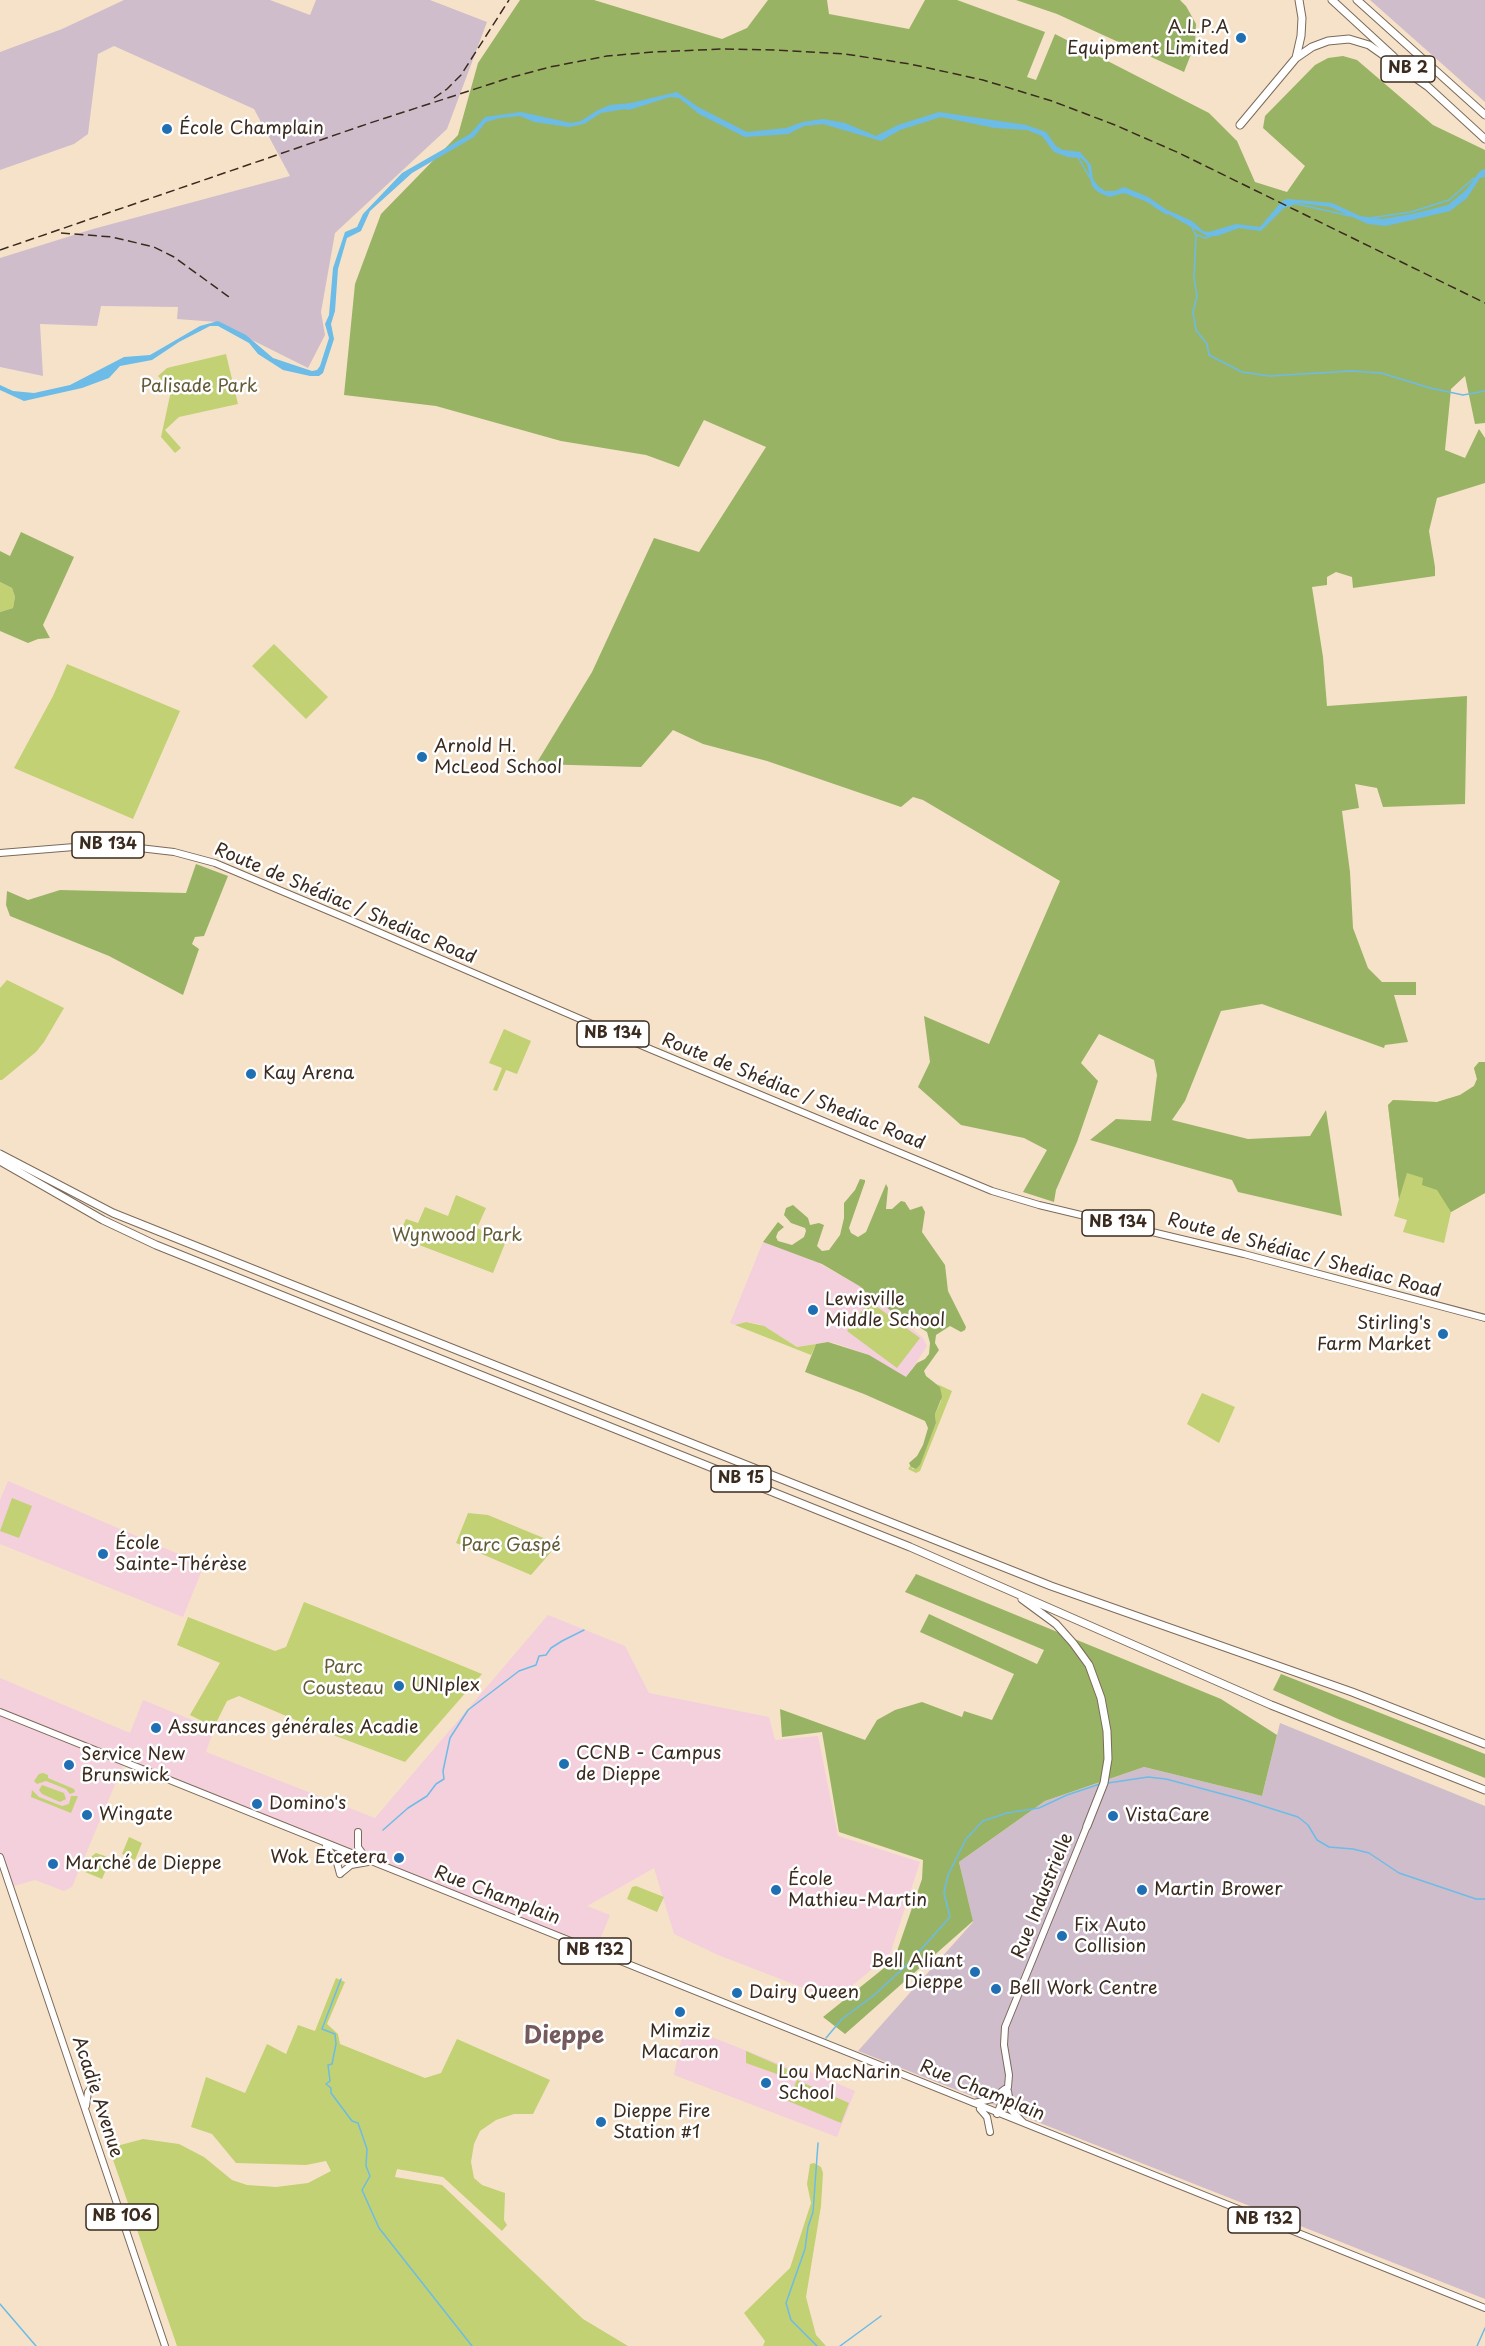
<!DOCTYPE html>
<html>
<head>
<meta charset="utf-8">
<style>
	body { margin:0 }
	canvas { display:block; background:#f6e2c9 }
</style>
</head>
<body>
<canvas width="1485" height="2346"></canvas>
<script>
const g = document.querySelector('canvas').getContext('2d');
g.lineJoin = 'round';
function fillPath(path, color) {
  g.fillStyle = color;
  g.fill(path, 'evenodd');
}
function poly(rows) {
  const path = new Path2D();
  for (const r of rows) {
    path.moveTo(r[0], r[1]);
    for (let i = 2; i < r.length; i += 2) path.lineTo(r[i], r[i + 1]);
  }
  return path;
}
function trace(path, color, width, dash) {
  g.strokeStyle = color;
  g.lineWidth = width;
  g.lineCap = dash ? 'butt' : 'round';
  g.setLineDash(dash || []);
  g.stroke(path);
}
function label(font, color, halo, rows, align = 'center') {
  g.font = font + ' "Playpen Sans",sans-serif';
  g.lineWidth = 5;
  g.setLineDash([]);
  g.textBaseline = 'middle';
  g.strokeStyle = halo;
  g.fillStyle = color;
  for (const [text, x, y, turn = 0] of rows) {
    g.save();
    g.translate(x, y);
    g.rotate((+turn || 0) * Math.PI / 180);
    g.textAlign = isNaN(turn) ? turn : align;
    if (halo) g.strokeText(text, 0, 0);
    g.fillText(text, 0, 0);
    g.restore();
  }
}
fillPath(poly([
	[763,1242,817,1262,861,1287,864,1291,873,1295,923,1338,927,1346,907,1377,904,1377,866,1354,835,1343,826,1342,797,1347,759,1324,746,1322,735,1325,730,1323],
	[8,1481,204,1565,183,1617,0,1544,0,1500],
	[548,1615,625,1646,649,1693,769,1717,775,1740,818,1736,838,1836,920,1862,890,1954,835,2000,718,1955,674,1934,654,1868,587,1906,610,1915,597,1947,369,1862,124,1763,72,1887,64,1891,35,1880,11,1887,0,1857,0,1678,130,1733,143,1700,214,1729,206,1752,375,1818],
	[684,2026,795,2070,808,2071,855,2091,837,2137,674,2075]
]), '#f4cfdc');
fillPath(poly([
	[124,0,270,0,310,15,316,0,430,0,487,22,447,129,335,233,321,312,325,335,308,368,216,322,177,319,178,307,101,306,97,326,40,324,43,376,0,367,0,258,93,229,290,176,254,109,114,46,98,54,88,134,74,144,0,170,0,52,62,29],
	[1370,0,1485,0,1485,102],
	[1280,1723,1485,1806,1485,2299,858,2051,973,1922,959,1862,1045,1801,1144,1767,1262,1796]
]), '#d0bdcc');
fillPath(poly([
	[226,354,238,404,179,417,165,430,181,448,175,453,161,437,171,391,158,376,167,368],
	[0,582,12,588,15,597,13,608,0,612],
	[274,644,328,697,306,719,252,666],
	[67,664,180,711,133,819,14,768,53,696],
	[7,980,64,1008,44,1042,36,1052,2,1080,0,1080,0,988],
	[504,1029,531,1041,517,1074,506,1070,497,1091,493,1090,502,1068,489,1063],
	[1479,1062,1485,1062,1485,1193,1451,1212,1444,1243,1403,1232,1407,1220,1394,1216,1399,1199,1388,1105,1393,1100,1437,1102,1460,1095,1474,1086,1477,1079,1474,1068],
	[456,1195,486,1208,477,1228,506,1241,493,1273,398,1237,406,1219,418,1223,425,1207,448,1216],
	[869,1301,920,1338,897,1368,847,1331],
	[746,1322,764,1326,797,1347,816,1344,811,1355,735,1325],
	[937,1384,952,1391,920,1471,916,1473,908,1469,910,1466,913,1469,919,1466,936,1423,935,1414,941,1401,940,1387],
	[1202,1393,1235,1407,1219,1443,1187,1424],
	[12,1498,32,1506,19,1538,0,1531],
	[468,1513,488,1515,558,1544,531,1575,456,1543],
	[304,1602,360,1624,482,1674,405,1762,317,1729,239,1696,227,1701,214,1727,190,1715,220,1663,177,1645,188,1617,275,1651,286,1647],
	[43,1773,48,1775,48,1778,74,1789,75,1792,70,1794,66,1789,46,1781,37,1784,34,1781,39,1774],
	[42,1785,64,1793,66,1799,60,1802,42,1794,39,1790],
	[32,1790,39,1797,62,1806,69,1804,71,1796,78,1796,71,1813,31,1797],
	[129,1837,142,1843,135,1860,122,1854],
	[96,1853,111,1858,102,1879,85,1872,92,1856],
	[636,1886,664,1897,657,1912,627,1899,632,1887],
	[336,1978,345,1982,327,2024,338,2034,340,2044,425,2078,441,2073,457,2039,550,2080,533,2114,514,2114,496,2120,480,2131,474,2144,471,2162,474,2178,482,2185,505,2193,504,2220,507,2225,502,2231,443,2177,397,2169,395,2177,442,2185,583,2319,628,2346,177,2346,109,2148,143,2139,179,2144,204,2157,232,2180,247,2185,276,2187,308,2183,331,2171,326,2161,306,2165,236,2163,212,2134,191,2127,206,2077,245,2093,267,2044,286,2054,298,2025,315,2031],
	[746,2051,794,2072,791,2079,746,2063],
	[797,2080,849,2103,841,2123,788,2101],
	[814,2163,821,2167,823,2173,821,2206,806,2297,816,2335,826,2346,763,2346,765,2341,744,2313,790,2268,811,2203,807,2184,810,2164]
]), '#c2d173');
fillPath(poly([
	[520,0,594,0,722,39,747,28,768,0,827,0,829,14,909,29,925,0,957,0,1045,32,1027,77,1036,80,1055,34,1209,113,1237,141,1255,182,1287,192,1305,166,1263,128,1265,116,1315,65,1328,58,1343,56,1357,60,1433,125,1485,150,1485,423,1475,424,1465,376,1451,389,1445,450,1465,458,1479,429,1485,438,1485,483,1437,498,1429,531,1435,567,1435,576,1353,588,1352,577,1336,572,1327,577,1327,585,1312,587,1323,657,1327,706,1467,696,1465,804,1383,807,1377,788,1355,784,1359,808,1342,811,1350,872,1353,928,1368,968,1382,982,1416,982,1416,995,1394,995,1408,1042,1385,1045,1384,1048,1262,1004,1221,1011,1185,1101,1172,1120,1248,1139,1310,1136,1326,1110,1342,1216,1238,1192,1232,1180,1090,1140,1116,1119,1151,1121,1157,1075,1154,1060,1099,1034,1081,1063,1098,1081,1077,1142,1056,1190,1054,1202,1023,1192,1047,1150,1024,1138,961,1125,918,1087,930,1062,924,1016,989,1044,1060,881,923,800,913,797,901,807,767,761,703,744,673,730,641,767,536,764,592,672,654,538,699,552,766,447,704,420,679,467,646,455,561,441,436,406,344,395,355,284,381,214,458,135,478,63],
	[1016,0,1180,0,1186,6,1196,24,1195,44,1184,72,1057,14],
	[21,532,74,557,43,625,50,638,38,639,28,643,0,631,0,612,13,608,15,597,12,588,0,582,0,551,10,556],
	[196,864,228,876,204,936,195,937,192,944,199,949,183,995,109,956,10,916,6,905,7,891,28,900,60,890,186,893],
	[1479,1062,1485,1062,1485,1193,1451,1212,1437,1190,1422,1185,1423,1178,1407,1173,1399,1199,1388,1105,1393,1100,1437,1102,1460,1095,1474,1086,1477,1079,1474,1068],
	[860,1179,865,1180,865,1182,849,1228,851,1233,858,1237,866,1232,886,1184,888,1188,886,1209,892,1209,901,1201,905,1202,910,1210,922,1206,925,1212,922,1232,945,1265,948,1291,966,1327,965,1330,961,1332,950,1326,936,1335,935,1343,939,1350,924,1371,926,1376,940,1387,942,1397,935,1414,936,1423,920,1465,916,1469,911,1467,909,1463,917,1456,923,1445,928,1428,925,1421,864,1394,805,1372,816,1344,828,1342,869,1355,906,1377,917,1363,925,1359,929,1354,930,1343,927,1332,919,1327,911,1328,871,1294,865,1292,861,1287,822,1264,763,1242,778,1222,784,1227,778,1232,776,1237,778,1241,792,1245,804,1237,806,1231,805,1228,791,1223,784,1215,786,1208,793,1205,808,1218,810,1225,819,1223,824,1225,817,1246,822,1251,829,1250,840,1235,844,1218,844,1203,855,1190],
	[916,1574,1221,1699,1277,1735,1262,1796,1144,1767,1045,1801,959,1862,973,1921,845,2034,823,2017,894,1960,922,1879,923,1860,839,1832,822,1732,782,1737,780,1709,865,1740,877,1720,895,1710,922,1702,962,1717,964,1711,992,1720,1014,1674,920,1632,929,1614,1037,1664,1044,1650,905,1592],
	[1281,1674,1485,1754,1485,1778,1338,1719,1273,1690]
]), '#99b365');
fillPath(poly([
	[677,92,698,107,747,132,786,128,803,122,823,119,845,123,876,136,898,125,939,112,1026,125,1046,132,1056,146,1063,150,1080,152,1091,165,1093,179,1098,186,1105,191,1115,191,1124,187,1148,197,1167,210,1192,221,1203,231,1209,232,1236,224,1260,227,1282,201,1288,199,1332,203,1360,216,1382,219,1412,214,1448,205,1466,190,1480,171,1485,169,1485,177,1480,178,1467,198,1450,211,1386,226,1368,224,1330,207,1299,203,1284,208,1261,231,1239,228,1217,236,1207,236,1145,201,1124,193,1109,197,1098,192,1092,186,1087,164,1081,158,1068,157,1054,152,1042,136,1027,130,995,128,941,117,900,130,881,141,823,124,804,126,788,134,745,137,699,114,679,98,670,97,629,110,625,109,601,113,584,124,569,127,534,122,520,116,500,118,486,122,474,137,412,173,370,211,361,231,347,238,338,269,335,311,331,324,334,339,323,373,319,376,310,376,283,370,258,354,249,343,218,326,210,326,179,342,152,360,120,366,109,378,82,388,24,401,0,390,0,385,13,391,34,393,70,385,124,357,150,355,200,326,218,321,246,335,273,358,312,371,317,370,320,366,329,338,325,324,329,315,333,268,345,232,357,227,363,214,402,173,470,134,485,117,521,112,571,123,581,121,598,110,610,105,631,103]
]), '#6cbce7');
trace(poly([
	[968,121,984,125],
	[1078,157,1090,178],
	[1293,203,1350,216],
	[1154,206,1167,214],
	[1370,218,1411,212,1449,200,1474,178],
	[1192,228,1196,235],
	[1197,235,1206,238,1213,235],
	[1196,236,1194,278,1197,296,1193,312,1196,330,1207,344,1209,355,1242,372,1269,376,1351,371,1381,373,1430,388,1463,395,1485,391],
	[1108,1783,1148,1777,1166,1779,1241,1799,1298,1817,1308,1825,1317,1840,1329,1847,1353,1849,1369,1853,1399,1873,1476,1899,1485,1899],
	[383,1830,408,1808,427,1796,436,1784,444,1779,443,1771,450,1738,468,1710,519,1671,536,1665,539,1656,546,1655,551,1648,562,1641,584,1630],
	[341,1979,322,2029,335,2034,336,2044,332,2064,328,2065,330,2081,326,2084,331,2088,331,2093,352,2121,358,2123,367,2149,366,2166,370,2176,362,2190,379,2228,472,2346],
	[826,2038,842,2019,873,1996,909,1963,950,1917,944,1893,948,1875,966,1839,983,1821,1007,1813,1039,1808,1067,1795,1100,1784],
	[0,2304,36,2346],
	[817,2346,791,2320,786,2303,805,2249,808,2227,813,2212,818,2143],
	[840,2346,881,2316],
	[1477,2346,1485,2328]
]), '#6cbce7', 1.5);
const major = poly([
	[0,853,99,845,122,846,174,852,215,863,348,919,650,1049,992,1191,1039,1205,1244,1254,1485,1318],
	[0,1712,1485,2308],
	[358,1832,358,1847,368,1861],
	[326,1846,336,1859,340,1874],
	[0,1857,165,2346],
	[340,1874,351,1865,368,1862],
	[1008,2091,1011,2110,1024,2123],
	[974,2103,992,2099,1005,2089],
	[86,2106,88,2092,96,2081],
	[980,2109,987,2117,990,2132],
	[997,2114,1008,2087,1009,2075,1004,2045,1005,2027,1087,1826]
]);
const highway = poly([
	[1332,0,1394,57],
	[1357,0,1485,115],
	[1296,58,1301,36,1302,18,1299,0],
	[1425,84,1485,139],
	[1240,125,1296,58,1312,47,1328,41,1349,39,1369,45,1427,86],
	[0,1154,113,1213,283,1281,1051,1586,1352,1692,1485,1744],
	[0,1161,103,1220,156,1245,910,1547,1271,1705,1485,1790],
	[1022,1599,1056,1624,1073,1643,1089,1665,1101,1698,1107,1731,1108,1759,1104,1783,1087,1826]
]);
trace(major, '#7c6a5a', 8);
trace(highway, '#7c6a5a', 9);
trace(major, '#fff', 6);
trace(highway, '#fff', 7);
trace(poly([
	[434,98,447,89,461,75,509,0],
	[61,233,112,237,154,247,174,257,229,297],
	[0,250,370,123,509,78,550,67,607,56,654,52,722,49,776,50,845,54,910,64,983,80,1052,101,1115,125,1179,153,1485,303]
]), '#3b2a1e', 1.5, [9, 4.5]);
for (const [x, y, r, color] of [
	[1241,38,6,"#1f6fb2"],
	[167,129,6,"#1f6fb2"],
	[422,757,6,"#1f6fb2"],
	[251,1074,6,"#1f6fb2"],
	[813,1310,6,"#1f6fb2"],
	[1443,1334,6,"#1f6fb2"],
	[103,1554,6,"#1f6fb2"],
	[399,1686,6,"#1f6fb2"],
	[156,1728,6,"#1f6fb2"],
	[564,1764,6,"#1f6fb2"],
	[69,1765,6,"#1f6fb2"],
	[257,1804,6,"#1f6fb2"],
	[87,1815,6,"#1f6fb2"],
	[1113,1816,6,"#1f6fb2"],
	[399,1858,6,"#1f6fb2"],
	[53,1864,6,"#1f6fb2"],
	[776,1890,6,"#1f6fb2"],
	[1142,1890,6,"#1f6fb2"],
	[1062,1936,6,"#1f6fb2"],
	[975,1972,6,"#1f6fb2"],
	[996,1989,6,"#1f6fb2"],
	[737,1993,6,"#1f6fb2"],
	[680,2012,6,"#1f6fb2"],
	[766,2083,6,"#1f6fb2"],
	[601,2122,6,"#1f6fb2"]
]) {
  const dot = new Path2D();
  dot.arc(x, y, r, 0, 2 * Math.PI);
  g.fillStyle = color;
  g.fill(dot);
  trace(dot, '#fff', 2);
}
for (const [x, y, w] of [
	[1408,69,54],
	[108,845,72],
	[613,1034,72],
	[1118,1223,72],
	[741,1479,60],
	[595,1951,72],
	[122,2217,72],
	[1264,2220,72]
]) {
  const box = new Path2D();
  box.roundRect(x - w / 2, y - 13, w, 26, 4.5);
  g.fillStyle = '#fff';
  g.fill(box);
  trace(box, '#3b2a1e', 1.5);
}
label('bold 16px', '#3b2a1e', null, [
	["NB 2",1408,69],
	["NB 134",108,845],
	["NB 134",613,1034],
	["NB 134",1118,1223],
	["NB 15",741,1479],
	["NB 132",595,1951],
	["NB 106",122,2217],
	["NB 132",1264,2220]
]);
label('18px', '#3b2a1e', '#fff', [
	["A.L.P.A",1229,28,"right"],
	["Equipment Limited",1229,49,"right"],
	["École Champlain",179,129],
	["Arnold H.",434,747],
	["McLeod School",434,768],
	["Kay Arena",263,1074],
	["Lewisville",825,1300],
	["Middle School",825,1321],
	["Stirling's",1431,1324,"right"],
	["Farm Market",1431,1345,"right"],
	["École",115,1544],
	["Sainte-Thérèse",115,1565],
	["UNIplex",411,1686],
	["Assurances générales Acadie",168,1728],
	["CCNB - Campus",576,1754],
	["de Dieppe",576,1775],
	["Service New",81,1755],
	["Brunswick",81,1776],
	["Domino's",269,1804],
	["Wingate",99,1815],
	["VistaCare",1125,1816],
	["Wok Etcetera",387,1858,"right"],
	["Marché de Dieppe",65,1864],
	["École",788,1880],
	["Mathieu-Martin",788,1901],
	["Martin Brower",1154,1890],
	["Fix Auto",1074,1926],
	["Collision",1074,1947],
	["Bell Aliant",963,1962,"right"],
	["Dieppe",963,1983,"right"],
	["Bell Work Centre",1008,1989],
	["Dairy Queen",749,1993],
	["Mimziz",680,2032,"center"],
	["Macaron",680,2053,"center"],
	["Lou MacNarin",778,2073],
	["School",778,2094],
	["Dieppe Fire",613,2112],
	["Station #1",613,2133]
], 'left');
label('18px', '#645c38', '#fff', [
	["Palisade Park",199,387],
	["Wynwood Park",457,1236],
	["Parc Gaspé",511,1546],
	["Parc",343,1668],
	["Cousteau",343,1689]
]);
label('18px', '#3b2a1e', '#fff', [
	["Route de Shédiac / Shediac Road",345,904,23],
	["Route de Shédiac / Shediac Road",793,1092,22],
	["Route de Shédiac / Shediac Road",1304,1256,15],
	["Rue Champlain",497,1896,21],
	["Rue Industrielle",1043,1896,-68],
	["Rue Champlain",982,2091,22],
	["Acadie Avenue",97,2097,72]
]);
label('bold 24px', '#745a5c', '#fff', [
	["Dieppe",564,2036]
]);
</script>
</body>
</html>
